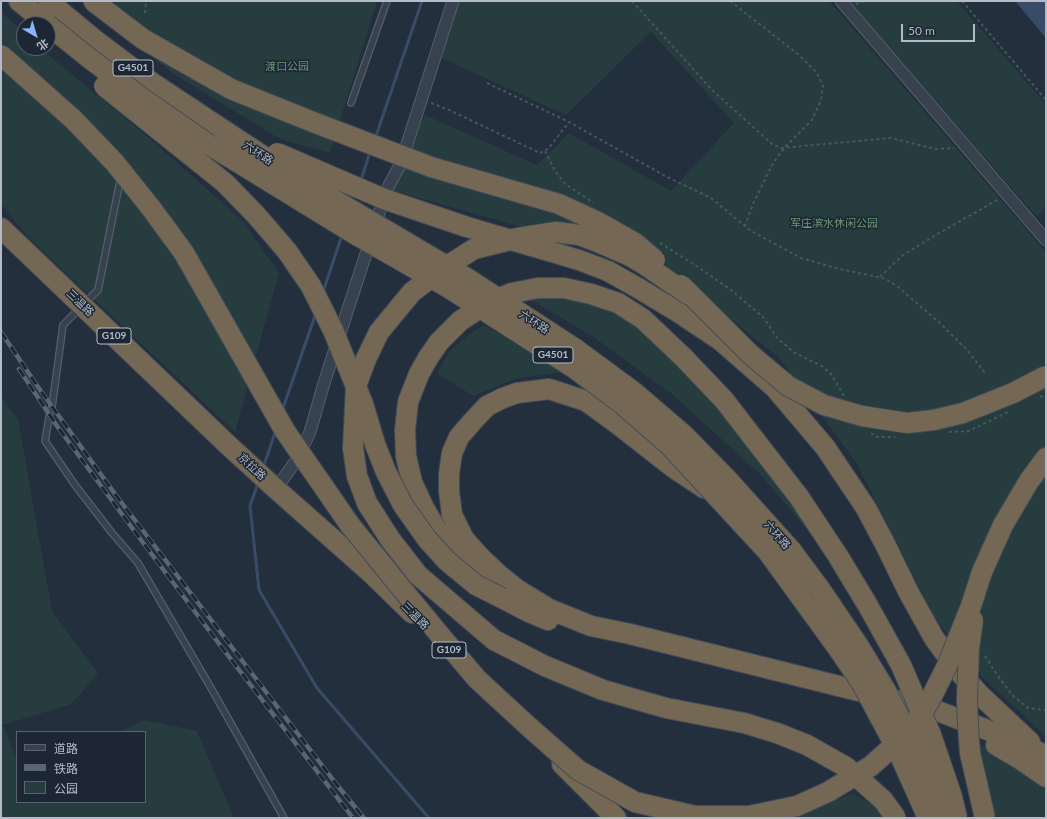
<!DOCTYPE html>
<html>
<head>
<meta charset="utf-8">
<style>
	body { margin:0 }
	#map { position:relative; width:1047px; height:819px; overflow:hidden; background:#242f3e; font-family:Lato,"Noto Sans SC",sans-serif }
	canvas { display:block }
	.frame { position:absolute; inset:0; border:2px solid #b4bcc9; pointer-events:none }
	.legend { position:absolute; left:16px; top:731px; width:130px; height:72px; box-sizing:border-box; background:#1d2633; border:1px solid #59626f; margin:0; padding:5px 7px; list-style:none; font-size:12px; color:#b4bcc9 }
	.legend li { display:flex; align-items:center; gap:8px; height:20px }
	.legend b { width:20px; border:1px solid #59626f }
	.north { position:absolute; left:16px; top:16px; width:40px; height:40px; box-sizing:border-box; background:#1d2633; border:1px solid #59626f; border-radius:50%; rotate:142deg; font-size:11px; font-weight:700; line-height:16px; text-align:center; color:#b4bcc9 }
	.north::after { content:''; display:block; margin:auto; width:14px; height:18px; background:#8ab4f8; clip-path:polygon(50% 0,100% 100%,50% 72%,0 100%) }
	.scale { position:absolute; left:901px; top:24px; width:74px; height:18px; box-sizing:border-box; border:2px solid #b4bcc9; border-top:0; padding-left:5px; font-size:12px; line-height:14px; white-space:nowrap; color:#b4bcc9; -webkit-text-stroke:3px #1d2633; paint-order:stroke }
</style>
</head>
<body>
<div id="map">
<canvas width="1047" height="819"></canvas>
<div class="frame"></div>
<ul class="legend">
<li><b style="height:5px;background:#38414e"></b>道路</li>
<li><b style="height:5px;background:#5a6575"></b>铁路</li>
<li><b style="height:11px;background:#263c3f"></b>公园</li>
</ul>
<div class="north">北</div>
<div class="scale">50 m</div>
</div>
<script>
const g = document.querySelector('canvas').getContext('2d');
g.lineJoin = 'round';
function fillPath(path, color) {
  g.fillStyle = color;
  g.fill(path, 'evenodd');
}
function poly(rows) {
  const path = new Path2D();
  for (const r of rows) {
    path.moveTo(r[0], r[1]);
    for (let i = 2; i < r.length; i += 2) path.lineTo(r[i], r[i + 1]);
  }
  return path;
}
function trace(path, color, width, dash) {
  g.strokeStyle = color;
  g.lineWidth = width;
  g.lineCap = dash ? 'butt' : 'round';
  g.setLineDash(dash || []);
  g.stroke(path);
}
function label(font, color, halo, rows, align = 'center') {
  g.font = font + ' Lato,"Noto Sans SC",sans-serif';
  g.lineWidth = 3;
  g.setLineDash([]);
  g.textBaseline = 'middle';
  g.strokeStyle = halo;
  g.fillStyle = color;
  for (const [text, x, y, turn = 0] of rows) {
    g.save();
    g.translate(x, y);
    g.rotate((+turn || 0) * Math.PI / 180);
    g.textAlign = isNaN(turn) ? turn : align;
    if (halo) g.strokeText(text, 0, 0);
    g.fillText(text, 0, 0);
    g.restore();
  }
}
fillPath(poly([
	[92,1,377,1,330,153,280,139,172,73,96,12],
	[450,1,829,1,1046,252,1046,737,973,668,935,618,856,462,779,358,684,281,564,239,392,190,425,115,537,165,569,133,671,191,734,123,651,32,566,115,433,54],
	[848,1,957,1,1046,105,1046,206,1037,217],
	[1,12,24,33,24,48,40,48,150,139,242,220,279,273,235,432,30,239,1,204],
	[573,288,655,324,786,461,862,581,854,586,762,476,672,394,592,336,528,298],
	[484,325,563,372,515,379,473,396,437,373,450,351,467,336],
	[1,397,18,419,52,611,98,674,71,704,3,725,17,759,17,802,145,802,145,732,121,732,145,720,197,731,234,818,1,818],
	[967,738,1015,762,1043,784,1046,788,1046,818,996,818],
	[852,793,895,818,790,818,804,815]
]), '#263c3f');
fillPath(poly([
	[1015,1,1046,1,1046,38]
]), '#394c67');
trace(poly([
	[375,139,422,1],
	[361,180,370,152],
	[323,292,342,235],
	[282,411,316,313],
	[263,468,276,430],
	[258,483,250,506,259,590,317,688,429,818]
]), '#394c67', 3);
const lane = poly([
	[351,103,387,1],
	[120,181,98,290,63,325,52,407,50,412,45,441,75,485,112,533,138,563,211,688,284,818]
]);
const street = poly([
	[841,1,1046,240],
	[276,489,297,459,310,432,324,383,387,189,401,163,453,1]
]);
const highway = poly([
	[19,1,47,24],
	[48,1,95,40,151,82,222,129],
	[1,228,228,445,276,489,371,573,412,613],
	[579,260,608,271,638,288,678,312,720,340,775,388,825,447,866,508,885,544,909,593,934,638,955,667,979,694,1030,742],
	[419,374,408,402,405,430,406,456,412,482,424,508,438,532,453,551,469,569,502,598,529,612,548,620],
	[704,488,674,468,619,425,586,401,549,389,517,393,503,398,487,406,472,422,459,437,452,453,449,474,449,491,452,515,464,539,480,557,498,574,518,590,549,609,591,626,630,634,935,710,998,734,1041,753,1046,758],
	[982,572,1003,525,1029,481,1046,458],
	[996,745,1020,759,1046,777],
	[562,764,616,818]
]);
trace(lane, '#565f6c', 8);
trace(street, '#565f6c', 13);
trace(highway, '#434c59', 22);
trace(poly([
	[632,1,712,90,772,144,781,148,890,138,936,149,954,148],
	[730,1,799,55,817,73,823,86,821,100,812,120,785,147,773,163,753,204,745,226],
	[962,1,1046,100],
	[856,4,866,1],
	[145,13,146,1],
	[487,83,569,122],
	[431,103,449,110,540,153,548,149,569,122,667,177,711,198,751,231,801,258,839,269,874,276,886,279,898,287,941,324,968,351,985,373],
	[545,151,555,171,565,184,594,203],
	[660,243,698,267,731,290,763,317,778,339,795,353,822,366,831,374,844,396],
	[880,277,903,255,946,229,999,199],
	[1040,397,1046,395],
	[949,432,969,431,1010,411],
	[871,433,877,437,895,437],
	[985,656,998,676,1012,695,1028,708,1046,710]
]), '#44595c', 2, [3, 3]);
trace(lane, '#38414e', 5.5);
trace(street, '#38414e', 11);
trace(highway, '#746855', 20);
const rail = poly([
	[1,332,38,387,115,494,337,785,364,818],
	[19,369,57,426,141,540,223,649,353,818]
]);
trace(rail, '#5a6575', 4.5);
trace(rail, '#1d2633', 3, [9]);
const highwayBridge = poly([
	[93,1,143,39,231,89,313,122,431,167,559,204,598,222,635,243,655,260],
	[48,25,89,58,142,98,208,144,353,233,449,288,574,368,622,404,670,446,768,552,837,647,861,682,898,751,928,818],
	[1,55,74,120,115,163,151,208,184,253,285,431,350,525,402,589,439,634,477,679,528,726,578,770,635,802,695,816,749,816,797,806,828,792,871,766,901,739,916,721,929,702,947,666,971,606,982,572],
	[104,86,225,183,256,215,287,251,311,286,333,330,363,404,375,444,386,472,403,505,427,539,447,561,476,585,502,598],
	[222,129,289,173,465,277,577,350,634,392,683,434,728,480,791,550,820,589,858,645,886,691,915,747,946,818],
	[277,153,384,199,467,227,579,260],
	[681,285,751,355,788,386,824,405,862,416,907,423,934,420,963,413,1013,393,1046,376],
	[689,295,645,265,630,256,600,243,579,235,556,232,518,238,474,249,444,268,412,292,379,332,366,359,356,386,353,448,357,476,367,503,390,539,418,575,494,640,545,666,603,690,666,708,744,723,777,733,807,745,846,767,883,800,896,818],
	[419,374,428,358,439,342,460,321,487,303,512,293,538,288,564,288,591,294,618,303,643,319,684,358,724,400,799,497,838,556,867,604,901,665,931,735,952,797,957,818],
	[973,620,969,648,967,699,968,726,970,753,985,818]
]);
trace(highwayBridge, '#434c59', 22, []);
trace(highwayBridge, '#746855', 20);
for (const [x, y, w] of [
	[133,68,40],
	[114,336,34],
	[553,355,40],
	[449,650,34]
]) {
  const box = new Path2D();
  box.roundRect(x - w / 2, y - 8, w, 16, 3);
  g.fillStyle = '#1d2633';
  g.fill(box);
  trace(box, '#b4bcc9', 1);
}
label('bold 10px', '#b4bcc9', null, [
	["G4501",133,68],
	["G109",114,336],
	["G4501",553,355],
	["G109",449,650]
]);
label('11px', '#6b9a76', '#1d2633', [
	["渡口公园",287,66],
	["军庄滨水休闲公园",834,223]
]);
label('11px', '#b4bcc9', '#1d2633', [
	["六环路",258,153,33],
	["三温路",80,303,44],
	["六环路",534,322,33],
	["京拉路",252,467,43],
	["六环路",777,535,49],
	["三温路",415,616,45]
]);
</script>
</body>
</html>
